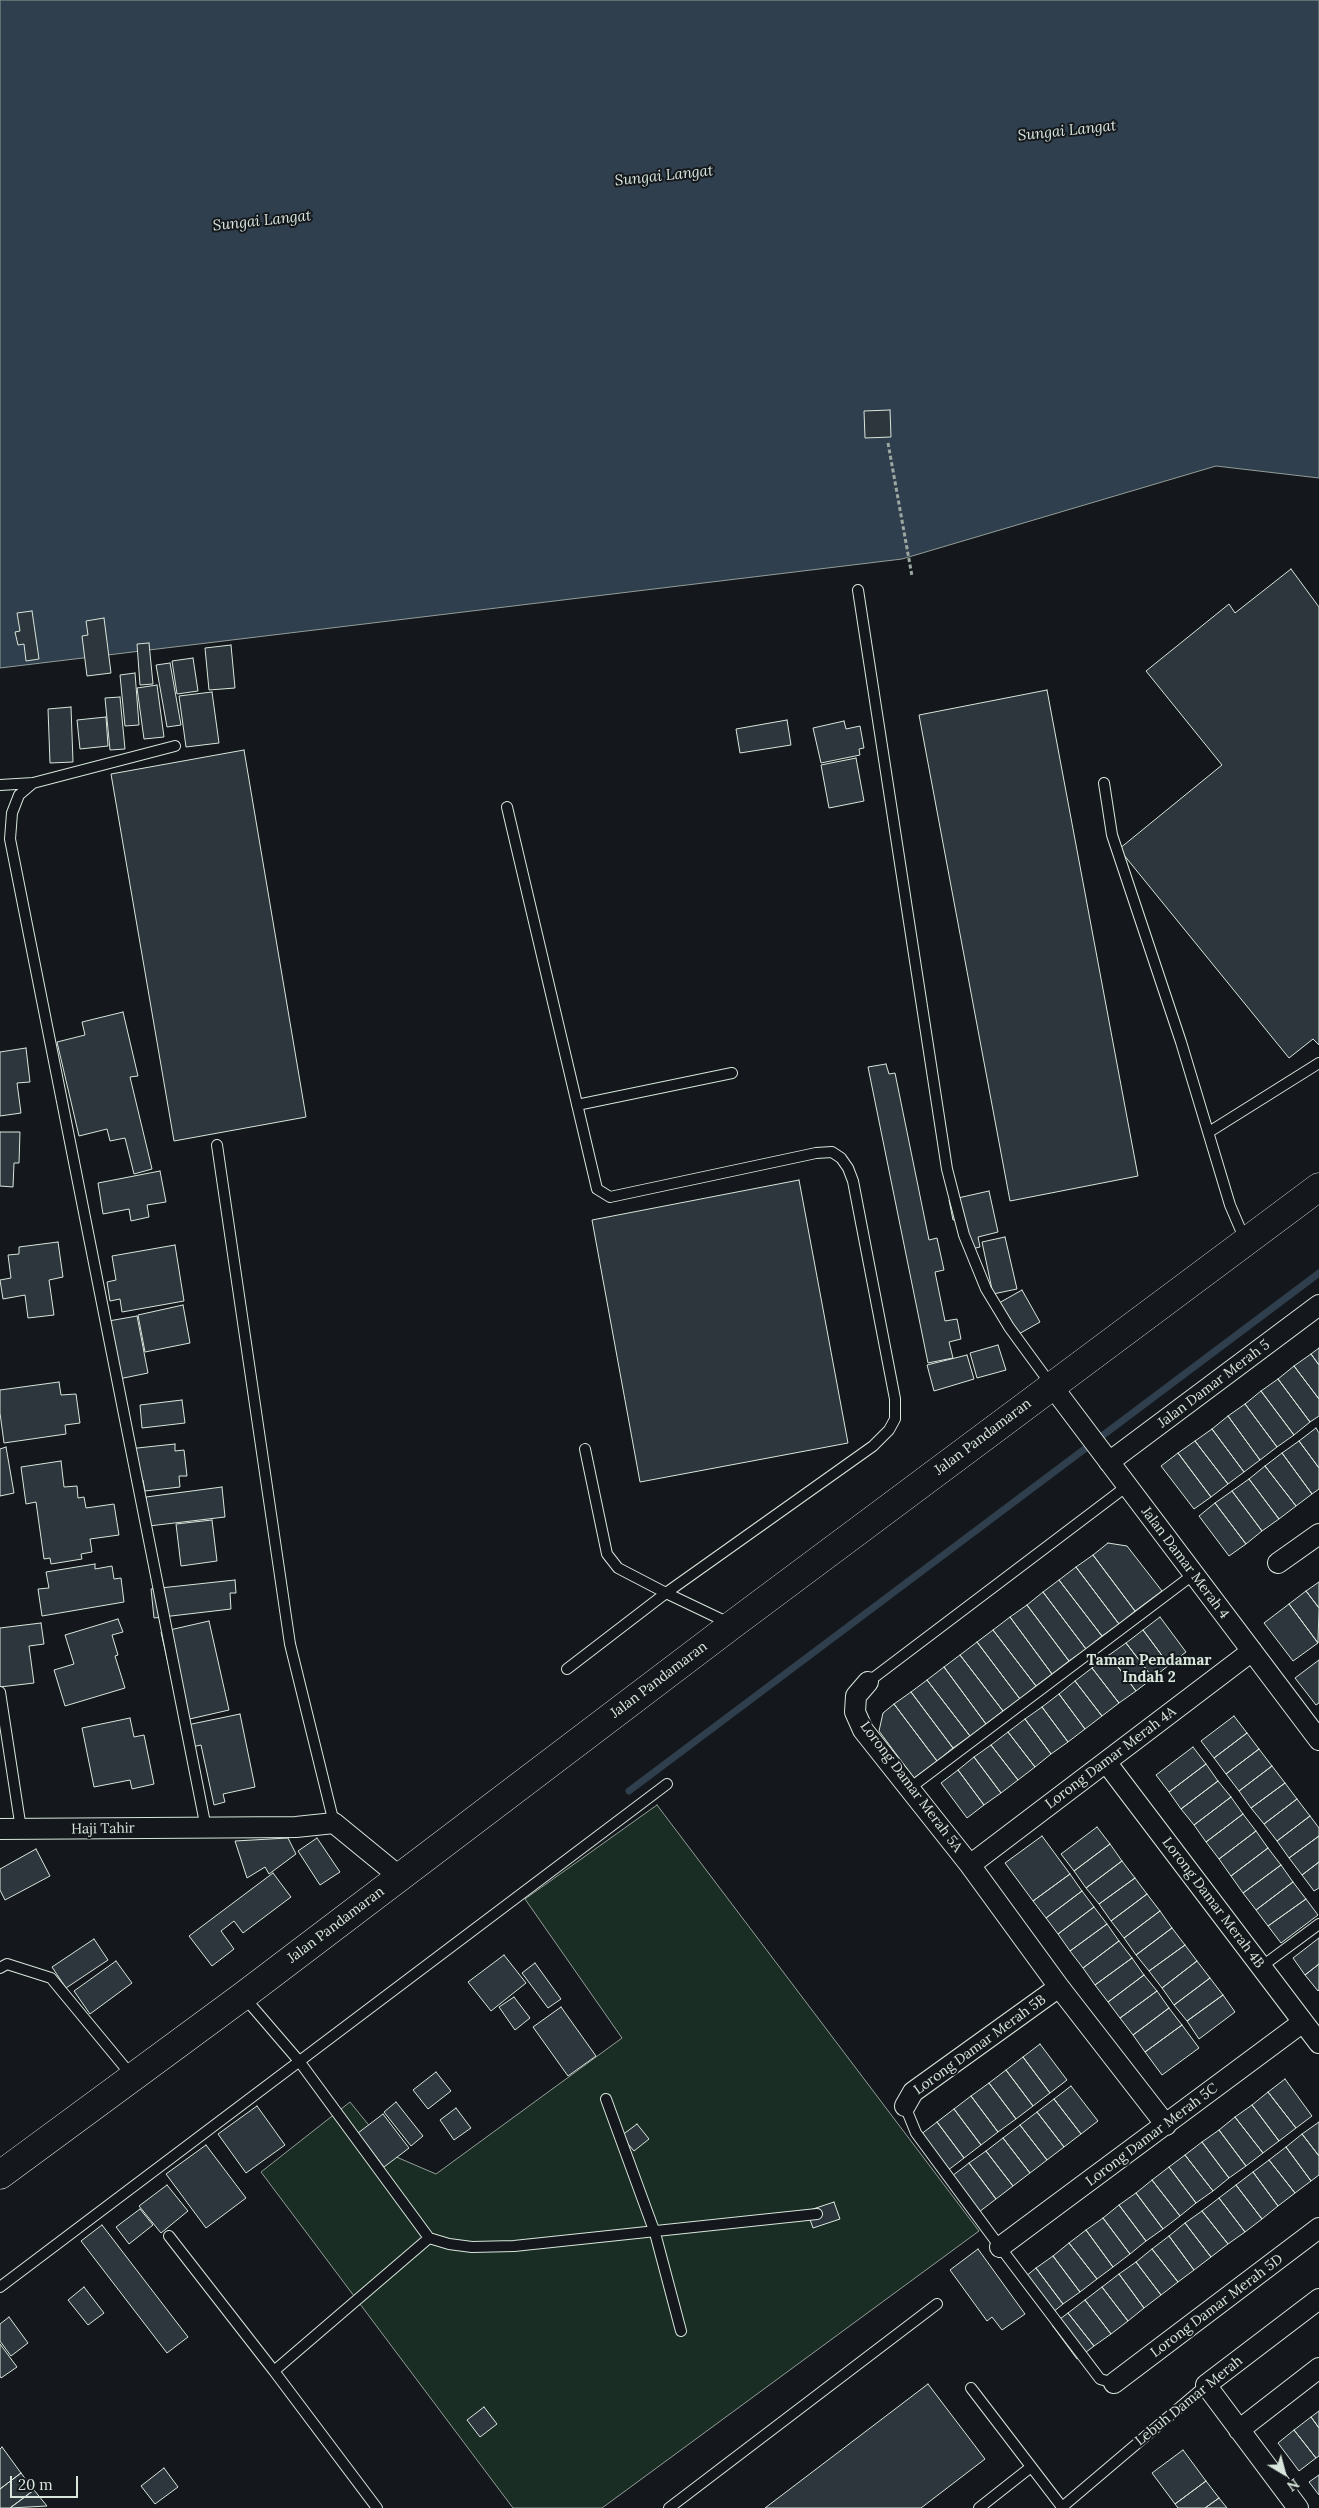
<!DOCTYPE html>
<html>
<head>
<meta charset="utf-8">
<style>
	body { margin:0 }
	#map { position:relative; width:1319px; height:2508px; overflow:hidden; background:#14181c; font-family:Lora,serif }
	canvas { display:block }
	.north { position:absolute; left:1259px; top:2448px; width:50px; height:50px; -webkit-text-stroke:4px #14181c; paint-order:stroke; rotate:143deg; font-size:14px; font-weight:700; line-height:20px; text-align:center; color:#d8e6dc }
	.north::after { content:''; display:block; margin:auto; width:18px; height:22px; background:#d8e6dc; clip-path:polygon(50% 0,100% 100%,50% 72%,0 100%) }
	.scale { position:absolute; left:10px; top:2476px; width:68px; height:22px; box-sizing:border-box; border:2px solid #d8e6dc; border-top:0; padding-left:6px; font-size:15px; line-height:18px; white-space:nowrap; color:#d8e6dc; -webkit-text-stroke:4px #14181c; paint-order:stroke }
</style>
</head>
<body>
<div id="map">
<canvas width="1319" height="2508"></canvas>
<div class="north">N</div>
<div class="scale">20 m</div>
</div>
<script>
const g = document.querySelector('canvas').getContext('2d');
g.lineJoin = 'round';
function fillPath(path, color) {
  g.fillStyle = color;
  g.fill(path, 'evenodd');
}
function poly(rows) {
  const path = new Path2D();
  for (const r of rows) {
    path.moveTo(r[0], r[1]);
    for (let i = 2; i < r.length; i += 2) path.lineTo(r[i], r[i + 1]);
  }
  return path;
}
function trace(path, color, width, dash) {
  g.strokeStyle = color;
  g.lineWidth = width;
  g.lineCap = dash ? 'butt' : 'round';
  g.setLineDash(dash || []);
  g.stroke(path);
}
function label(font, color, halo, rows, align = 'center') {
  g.font = font + ' Lora,serif';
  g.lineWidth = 4;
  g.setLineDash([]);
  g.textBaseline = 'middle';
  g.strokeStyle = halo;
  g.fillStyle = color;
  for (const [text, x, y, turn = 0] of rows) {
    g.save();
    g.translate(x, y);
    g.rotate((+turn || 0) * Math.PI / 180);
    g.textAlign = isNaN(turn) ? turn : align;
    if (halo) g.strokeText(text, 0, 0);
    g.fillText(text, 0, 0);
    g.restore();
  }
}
const green = poly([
	[657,1805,979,2231,602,2508,513,2508,261,2172,350,2102,394,2156,436,2174,622,2038,525,1899,657,1805]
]);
fillPath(green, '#1a2d24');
trace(green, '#939e99', 1);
const water = poly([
	[0,0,1319,0,1319,478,1216,466,902,559,0,668,0,0]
]);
fillPath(water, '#2f3f4d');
trace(water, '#939e99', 1);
trace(poly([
	[629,1791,1319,1273]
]), '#2f3f4d', 7);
const building = poly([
	[890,410,891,437,865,438,864,411,890,410],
	[1291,569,1319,607,1319,1045,1313,1039,1289,1058,1119,849,1222,765,1146,671,1229,604,1235,613,1291,569],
	[32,611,39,659,26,661,24,644,18,645,15,632,20,631,17,613,32,611],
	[104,618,111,673,87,676,82,636,88,635,86,621,104,618],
	[149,643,153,684,140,685,137,644,149,643],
	[231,645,235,688,209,690,205,648,231,645],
	[193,658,198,691,177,694,172,661,193,658],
	[170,663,181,725,167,727,156,665,170,663],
	[135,673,139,725,125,726,120,675,135,673],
	[157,685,164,737,144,739,137,688,157,685],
	[1047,690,1138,1176,1010,1201,919,715,1047,690],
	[212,692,219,743,186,747,179,696,212,692],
	[120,697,125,749,110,750,105,698,120,697],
	[71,707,73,762,50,763,48,709,71,707],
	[106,717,108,746,80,749,77,720,106,717],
	[787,720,791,745,740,753,736,729,787,720],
	[844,721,846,729,860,726,864,748,859,749,860,755,821,763,813,728,844,721],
	[244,750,306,1117,174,1141,111,774,244,750],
	[856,758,864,801,829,808,821,765,856,758],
	[123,1012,138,1076,130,1077,152,1169,134,1174,125,1138,110,1141,107,1129,79,1136,57,1042,85,1035,82,1022,123,1012],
	[26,1048,30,1082,17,1083,21,1113,0,1116,0,1052,26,1048],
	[886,1064,889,1074,895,1073,929,1240,937,1238,944,1270,935,1272,945,1321,957,1319,961,1339,949,1342,953,1358,928,1363,868,1067,886,1064],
	[0,1132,20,1132,19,1163,14,1163,13,1187,0,1186,0,1132],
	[160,1171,166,1202,147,1205,149,1217,131,1221,129,1209,103,1214,98,1183,160,1171],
	[799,1180,848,1443,640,1482,592,1220,799,1180],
	[989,1191,998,1232,978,1237,980,1247,967,1250,960,1219,953,1220,949,1200,989,1191],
	[1005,1237,1017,1289,993,1294,982,1242,1005,1237],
	[58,1242,63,1277,49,1280,54,1315,28,1318,25,1295,3,1299,0,1280,11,1278,8,1255,19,1254,19,1247,58,1242],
	[175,1245,184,1301,122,1312,120,1299,110,1301,107,1282,116,1280,112,1256,175,1245],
	[1022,1290,1040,1322,1017,1335,999,1303,1022,1290],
	[183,1305,190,1343,145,1352,138,1315,183,1305],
	[137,1316,148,1373,114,1380,103,1322,137,1316],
	[998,1345,1006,1370,977,1378,970,1353,998,1345],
	[1319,1348,1319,1365,1311,1354,1319,1348],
	[1311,1354,1319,1365,1319,1399,1294,1366,1311,1354],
	[967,1355,974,1379,934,1391,927,1365,967,1355],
	[1294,1366,1319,1399,1319,1416,1310,1422,1278,1379,1294,1366],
	[1278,1379,1310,1422,1294,1435,1261,1391,1278,1379],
	[59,1382,61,1395,76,1394,80,1423,65,1425,66,1434,4,1443,0,1413,0,1390,59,1382],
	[1261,1391,1294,1435,1277,1447,1245,1404,1261,1391],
	[182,1400,185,1423,142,1428,140,1405,182,1400],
	[1245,1404,1277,1447,1260,1460,1228,1416,1245,1404],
	[1228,1416,1260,1460,1244,1472,1212,1429,1228,1416],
	[1316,1428,1319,1433,1319,1468,1299,1441,1316,1428],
	[1212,1429,1244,1472,1228,1484,1195,1441,1212,1429],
	[1195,1441,1228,1484,1211,1497,1178,1453,1195,1441],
	[1299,1441,1319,1468,1319,1489,1312,1494,1282,1453,1299,1441],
	[175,1444,175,1451,184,1450,187,1476,179,1476,180,1487,145,1491,143,1480,132,1482,128,1449,175,1444],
	[6,1447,14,1493,0,1496,0,1449,6,1447],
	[1178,1453,1211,1497,1194,1509,1161,1466,1178,1453],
	[1282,1453,1312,1494,1296,1506,1265,1466,1282,1453],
	[61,1461,64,1487,77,1486,78,1498,84,1497,86,1508,114,1504,119,1535,90,1539,92,1552,81,1554,82,1559,51,1564,50,1558,44,1559,36,1502,26,1504,21,1467,61,1461],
	[1265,1466,1296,1506,1279,1519,1249,1479,1265,1466],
	[1249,1479,1279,1519,1262,1531,1232,1491,1249,1479],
	[222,1487,225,1517,149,1526,146,1497,222,1487],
	[1232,1491,1262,1531,1246,1544,1215,1503,1232,1491],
	[1215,1503,1246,1544,1229,1556,1199,1516,1215,1503],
	[212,1520,217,1561,181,1566,176,1524,212,1520],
	[1108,1543,1127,1546,1162,1591,1135,1611,1093,1555,1108,1543],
	[1093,1555,1135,1611,1119,1624,1076,1567,1093,1555],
	[95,1564,95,1569,112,1566,114,1579,121,1578,124,1602,42,1616,38,1589,49,1588,46,1572,95,1564],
	[1076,1567,1119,1624,1102,1636,1059,1580,1076,1567],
	[235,1580,236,1593,230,1593,231,1609,154,1618,151,1589,235,1580],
	[1059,1580,1102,1636,1086,1649,1043,1592,1059,1580],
	[1319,1582,1319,1608,1306,1591,1319,1582],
	[1306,1591,1319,1608,1318,1643,1289,1604,1306,1591],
	[1043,1592,1086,1649,1069,1661,1027,1605,1043,1592],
	[1289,1604,1318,1643,1293,1661,1264,1623,1289,1604],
	[1027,1605,1069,1661,1052,1674,1010,1617,1027,1605],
	[1010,1617,1052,1674,1036,1686,993,1630,1010,1617],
	[1160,1617,1186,1652,1169,1665,1143,1630,1160,1617],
	[118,1619,123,1632,112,1635,118,1655,115,1656,125,1688,65,1706,54,1670,74,1664,65,1635,118,1619],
	[209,1621,229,1710,181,1721,161,1632,209,1621],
	[41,1623,44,1644,29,1646,34,1683,0,1687,0,1628,41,1623],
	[993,1630,1036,1686,1020,1699,977,1642,993,1630],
	[1143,1630,1169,1665,1153,1678,1126,1643,1143,1630],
	[977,1642,1020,1699,1003,1711,960,1655,977,1642],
	[1126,1643,1153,1678,1136,1691,1109,1655,1126,1643],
	[960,1655,1003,1711,986,1724,944,1667,960,1655],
	[1109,1655,1136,1691,1119,1703,1092,1668,1109,1655],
	[1319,1660,1319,1703,1316,1705,1295,1678,1319,1660],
	[944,1667,986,1724,970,1736,927,1680,944,1667],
	[1092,1668,1119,1703,1102,1716,1075,1681,1092,1668],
	[927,1680,970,1736,953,1748,911,1692,927,1680],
	[1075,1681,1102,1716,1085,1729,1059,1694,1075,1681],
	[911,1692,953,1748,937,1761,894,1704,911,1692],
	[1059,1694,1085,1729,1068,1742,1042,1707,1059,1694],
	[894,1704,937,1761,914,1778,879,1731,883,1713,894,1704],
	[1042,1707,1068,1742,1051,1754,1025,1719,1042,1707],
	[240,1714,255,1787,223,1794,225,1802,214,1805,201,1745,192,1747,187,1725,240,1714],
	[1234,1716,1247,1733,1214,1758,1201,1741,1234,1716],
	[130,1718,134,1737,144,1735,154,1784,132,1789,130,1780,94,1787,82,1728,130,1718],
	[1025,1719,1051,1754,1035,1767,1008,1732,1025,1719],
	[1008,1732,1035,1767,1018,1780,991,1745,1008,1732],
	[1247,1733,1259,1749,1226,1774,1214,1758,1247,1733],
	[991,1745,1018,1780,1001,1793,974,1757,991,1745],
	[1193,1747,1206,1764,1169,1792,1156,1775,1193,1747],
	[1259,1749,1272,1766,1239,1791,1226,1774,1259,1749],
	[974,1757,1001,1793,984,1805,958,1770,974,1757],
	[1206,1764,1218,1781,1181,1809,1169,1792,1206,1764],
	[1272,1766,1285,1783,1251,1808,1239,1791,1272,1766],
	[958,1770,984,1805,967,1818,941,1783,958,1770],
	[1218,1781,1231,1797,1194,1825,1181,1809,1218,1781],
	[1285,1783,1297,1799,1264,1824,1251,1808,1285,1783],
	[1231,1797,1243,1814,1206,1842,1194,1825,1231,1797],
	[1297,1799,1310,1816,1277,1841,1264,1824,1297,1799],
	[1243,1814,1256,1831,1219,1859,1206,1842,1243,1814],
	[1310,1816,1319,1828,1319,1836,1289,1858,1277,1841,1310,1816],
	[1097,1827,1110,1844,1074,1871,1061,1854,1097,1827],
	[1256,1831,1268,1848,1231,1876,1219,1859,1256,1831],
	[1042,1836,1070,1874,1033,1901,1005,1863,1042,1836],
	[1319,1836,1319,1862,1302,1875,1289,1858,1319,1836],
	[288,1838,296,1854,269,1874,265,1867,247,1878,235,1841,288,1838],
	[317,1838,340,1872,320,1885,298,1851,317,1838],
	[1110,1844,1122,1861,1086,1888,1074,1871,1110,1844],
	[1268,1848,1281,1865,1243,1893,1231,1876,1268,1848],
	[36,1849,50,1876,5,1900,0,1890,0,1869,36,1849],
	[1122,1861,1135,1878,1099,1904,1086,1888,1122,1861],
	[1319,1862,1319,1888,1314,1891,1302,1875,1319,1862],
	[1281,1865,1293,1882,1256,1910,1243,1893,1281,1865],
	[273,1873,291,1897,243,1933,234,1921,221,1931,234,1949,212,1966,189,1936,273,1873],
	[1070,1874,1082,1891,1046,1918,1033,1901,1070,1874],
	[1135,1878,1147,1894,1111,1921,1099,1904,1135,1878],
	[1293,1882,1306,1899,1268,1926,1256,1910,1293,1882],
	[1082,1891,1094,1907,1058,1934,1046,1918,1082,1891],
	[1147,1894,1160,1911,1124,1938,1111,1921,1147,1894],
	[1306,1899,1318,1915,1281,1943,1268,1926,1306,1899],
	[1094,1907,1107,1924,1070,1951,1058,1934,1094,1907],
	[1160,1911,1172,1928,1136,1955,1124,1938,1160,1911],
	[1107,1924,1119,1941,1083,1968,1070,1951,1107,1924],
	[1172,1928,1185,1945,1149,1971,1136,1955,1172,1928],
	[1319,1938,1319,1964,1305,1975,1293,1958,1319,1938],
	[94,1939,108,1960,66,1988,52,1967,94,1939],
	[1119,1941,1132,1958,1095,1985,1083,1968,1119,1941],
	[1185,1945,1197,1961,1162,1988,1149,1971,1185,1945],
	[504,1955,526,1983,491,2011,468,1982,504,1955],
	[1132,1958,1144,1975,1108,2002,1095,1985,1132,1958],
	[116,1961,132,1983,90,2014,74,1991,116,1961],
	[1197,1961,1210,1978,1174,2005,1162,1988,1197,1961],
	[535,1963,561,1999,548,2008,522,1973,535,1963],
	[1319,1964,1319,1990,1318,1991,1305,1975,1319,1964],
	[1144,1975,1157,1991,1120,2018,1108,2002,1144,1975],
	[1210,1978,1223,1995,1187,2021,1174,2005,1210,1978],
	[1157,1991,1169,2008,1133,2035,1120,2018,1157,1991],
	[1223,1995,1235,2012,1199,2039,1187,2021,1223,1995],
	[514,1997,530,2018,515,2030,499,2007,514,1997],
	[561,2007,596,2056,568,2076,533,2027,561,2007],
	[1169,2008,1182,2025,1145,2052,1133,2035,1169,2008],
	[1182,2025,1199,2048,1162,2075,1145,2052,1182,2025],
	[1040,2044,1067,2080,1050,2093,1023,2057,1040,2044],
	[1023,2057,1050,2093,1033,2106,1006,2070,1023,2057],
	[1006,2070,1033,2106,1016,2119,989,2083,1006,2070],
	[436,2072,451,2091,428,2109,413,2090,436,2072],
	[1285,2079,1312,2116,1296,2128,1268,2092,1285,2079],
	[989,2083,1016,2119,998,2132,971,2096,989,2083],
	[1071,2086,1098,2121,1081,2134,1054,2099,1071,2086],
	[1268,2092,1296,2128,1279,2141,1252,2105,1268,2092],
	[971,2096,998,2132,981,2145,954,2109,971,2096],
	[1054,2099,1081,2134,1064,2147,1037,2112,1054,2099],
	[396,2102,423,2136,411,2146,384,2112,396,2102],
	[1252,2105,1279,2141,1263,2153,1235,2117,1252,2105],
	[257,2106,285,2145,246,2173,218,2134,257,2106],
	[456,2108,471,2128,454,2140,440,2120,456,2108],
	[954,2109,981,2145,964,2158,937,2122,954,2109],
	[1037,2112,1064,2147,1047,2160,1020,2125,1037,2112],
	[383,2114,409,2148,384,2167,358,2133,383,2114],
	[1235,2117,1263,2153,1246,2166,1219,2130,1235,2117],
	[937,2122,964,2158,947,2171,920,2135,937,2122],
	[1319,2122,1319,2156,1302,2134,1319,2122],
	[637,2124,649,2139,634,2151,621,2136,637,2124],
	[1020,2125,1047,2160,1030,2173,1003,2138,1020,2125],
	[1219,2130,1246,2166,1229,2178,1202,2142,1219,2130],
	[1302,2134,1319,2156,1319,2175,1311,2181,1286,2147,1302,2134],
	[1003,2138,1030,2173,1013,2186,986,2151,1003,2138],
	[1202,2142,1229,2178,1213,2191,1185,2155,1202,2142],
	[206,2145,246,2198,206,2228,166,2174,206,2145],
	[1286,2147,1311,2181,1295,2193,1269,2160,1286,2147],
	[986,2151,1013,2186,996,2199,969,2163,986,2151],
	[1185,2155,1213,2191,1196,2203,1169,2167,1185,2155],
	[1269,2160,1295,2193,1278,2206,1253,2172,1269,2160],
	[969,2163,996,2199,979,2212,952,2176,969,2163],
	[1169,2167,1196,2203,1180,2216,1152,2180,1169,2167],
	[1253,2172,1278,2206,1262,2219,1236,2185,1253,2172],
	[1152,2180,1180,2216,1163,2229,1136,2193,1152,2180],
	[167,2185,188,2211,161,2233,139,2206,167,2185],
	[1236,2185,1262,2219,1245,2232,1219,2198,1236,2185],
	[1136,2193,1163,2229,1146,2241,1119,2205,1136,2193],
	[1219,2198,1245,2232,1228,2244,1202,2211,1219,2198],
	[834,2202,840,2219,813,2228,807,2211,834,2202],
	[1119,2205,1146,2241,1130,2254,1103,2218,1119,2205],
	[140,2209,153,2225,129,2244,116,2227,140,2209],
	[1202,2211,1228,2244,1211,2257,1185,2223,1202,2211],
	[1103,2218,1130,2254,1113,2267,1086,2230,1103,2218],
	[1185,2223,1211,2257,1194,2270,1169,2236,1185,2223],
	[102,2225,188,2337,167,2353,81,2241,102,2225],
	[1086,2230,1113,2267,1097,2279,1069,2243,1086,2230],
	[1169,2236,1194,2270,1178,2282,1152,2249,1169,2236],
	[1069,2243,1097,2279,1080,2292,1053,2256,1069,2243],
	[978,2249,1025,2314,1002,2330,992,2317,987,2321,950,2270,978,2249],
	[1152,2249,1178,2282,1161,2295,1136,2262,1152,2249],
	[1053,2256,1080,2292,1063,2304,1036,2268,1053,2256],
	[1136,2262,1161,2295,1144,2308,1119,2274,1136,2262],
	[1036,2268,1063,2304,1047,2317,1020,2281,1036,2268],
	[1119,2274,1144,2308,1128,2321,1102,2287,1119,2274],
	[84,2287,104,2313,88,2325,68,2300,84,2287],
	[1102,2287,1128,2321,1111,2334,1085,2300,1102,2287],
	[1085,2300,1111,2334,1094,2346,1068,2313,1085,2300],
	[1068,2313,1094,2346,1077,2359,1052,2325,1068,2313],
	[9,2317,28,2343,11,2356,0,2341,0,2324,9,2317],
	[0,2344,17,2367,1,2378,0,2376,0,2344],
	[928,2384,985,2459,921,2508,765,2508,928,2384],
	[484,2407,497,2424,480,2437,467,2420,484,2407],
	[1319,2411,1319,2428,1311,2417,1319,2411],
	[1311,2417,1319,2428,1319,2456,1316,2458,1294,2430,1311,2417],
	[1294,2430,1316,2458,1299,2471,1278,2443,1294,2430],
	[2,2447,21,2473,0,2489,0,2449,2,2447],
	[1183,2450,1206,2481,1175,2504,1152,2473,1183,2450],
	[164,2468,178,2487,155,2504,141,2486,164,2468],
	[21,2473,34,2490,10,2508,0,2508,0,2489,21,2473],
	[1319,2475,1319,2495,1309,2482,1319,2475],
	[1206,2481,1219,2498,1205,2508,1178,2508,1175,2504,1206,2481],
	[34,2490,47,2506,10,2508,34,2490],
	[1219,2498,1227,2508,1205,2508,1219,2498]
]);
fillPath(building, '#2c363c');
trace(building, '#d8e6dc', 1);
const lane = poly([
	[858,590,947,1169,964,1235,986,1289,1009,1327,1052,1386],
	[175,746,33,783,19,795,12,813,10,839,206,1828],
	[1104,783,1112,835,1181,1042,1230,1205,1245,1240],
	[0,785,33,783],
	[507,807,597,1189,610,1197,816,1153,832,1152,841,1158,848,1168,853,1181,895,1399,895,1419,889,1430,873,1446,666,1593,731,1624],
	[577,1105,732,1073],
	[1209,1132,1319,1063],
	[217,1145,290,1644,334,1823],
	[567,1669,666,1593,618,1568,607,1554,585,1449],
	[868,1682,1127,1486],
	[0,1692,21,1829],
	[910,1788,1194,1574],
	[1261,1967,1319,1924],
	[0,1968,7,1964,51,1978,132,2076],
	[244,1997,299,2061,429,2238,449,2244,472,2247,514,2246,817,2214],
	[606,2099,655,2233,681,2331],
	[905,2106,916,2133,1000,2247,1100,2379,1114,2383],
	[169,2236,274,2371],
	[0,2287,667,1784],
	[971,2388,1062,2507],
	[377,2508,274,2371,429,2238],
	[669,2508,937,2304],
	[979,2508,1031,2467],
	[1061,2508,1206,2385]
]);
const street = poly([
	[1052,1386,1319,1740],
	[1109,1462,1319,1305],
	[1278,1563,1319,1534],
	[868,1682,856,1696,855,1712,863,1730,970,1865,1059,1987,1166,2125],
	[1106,1762,1319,2043],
	[0,1829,296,1827,334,1823,400,1877],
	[970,1865,1252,1651],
	[905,2106,913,2092,1059,1987],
	[1000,2247,1303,2022],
	[1114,2383,1319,2228],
	[1239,2430,1319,2368],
	[1298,2508,1206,2385,1319,2299]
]);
const secondary = poly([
	[0,2175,243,1996,732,1625,1319,1187]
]);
trace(lane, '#d8e6dc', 12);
trace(street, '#d8e6dc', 22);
trace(secondary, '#d8e6dc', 29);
trace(poly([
	[888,443,912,576]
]), '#9da8a2', 3, [4, 2.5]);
trace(lane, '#14181c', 10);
trace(street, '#14181c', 20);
trace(secondary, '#14181c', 28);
label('14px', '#d8e6dc', '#14181c', [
	["Jalan Damar Merah 5",1214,1384,-37],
	["Jalan Pandamaran",983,1437,-37],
	["Jalan Damar Merah 4",1185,1563,53],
	["Jalan Pandamaran",659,1680,-37],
	["Lorong Damar Merah 4A",1111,1758,-37],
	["Lorong Damar Merah 5A",911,1787,53],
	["Haji Tahir",103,1829,-1],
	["Lorong Damar Merah 4B",1213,1903,53],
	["Jalan Pandamaran",336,1925,-37],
	["Lorong Damar Merah 5B",980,2045,-36],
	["Lorong Damar Merah 5C",1152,2135,-37],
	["Lorong Damar Merah 5D",1217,2306,-37],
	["Lebuh Damar Merah",1189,2401,-39]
]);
label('italic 15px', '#d8e6dc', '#14181c', [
	["Sungai Langat",1067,131,-6],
	["Sungai Langat",664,176,-6],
	["Sungai Langat",262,221,-6]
]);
label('bold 15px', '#d8e6dc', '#14181c', [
	["Taman Pendamar",1149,1661],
	["Indah 2",1149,1678]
]);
</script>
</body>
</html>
